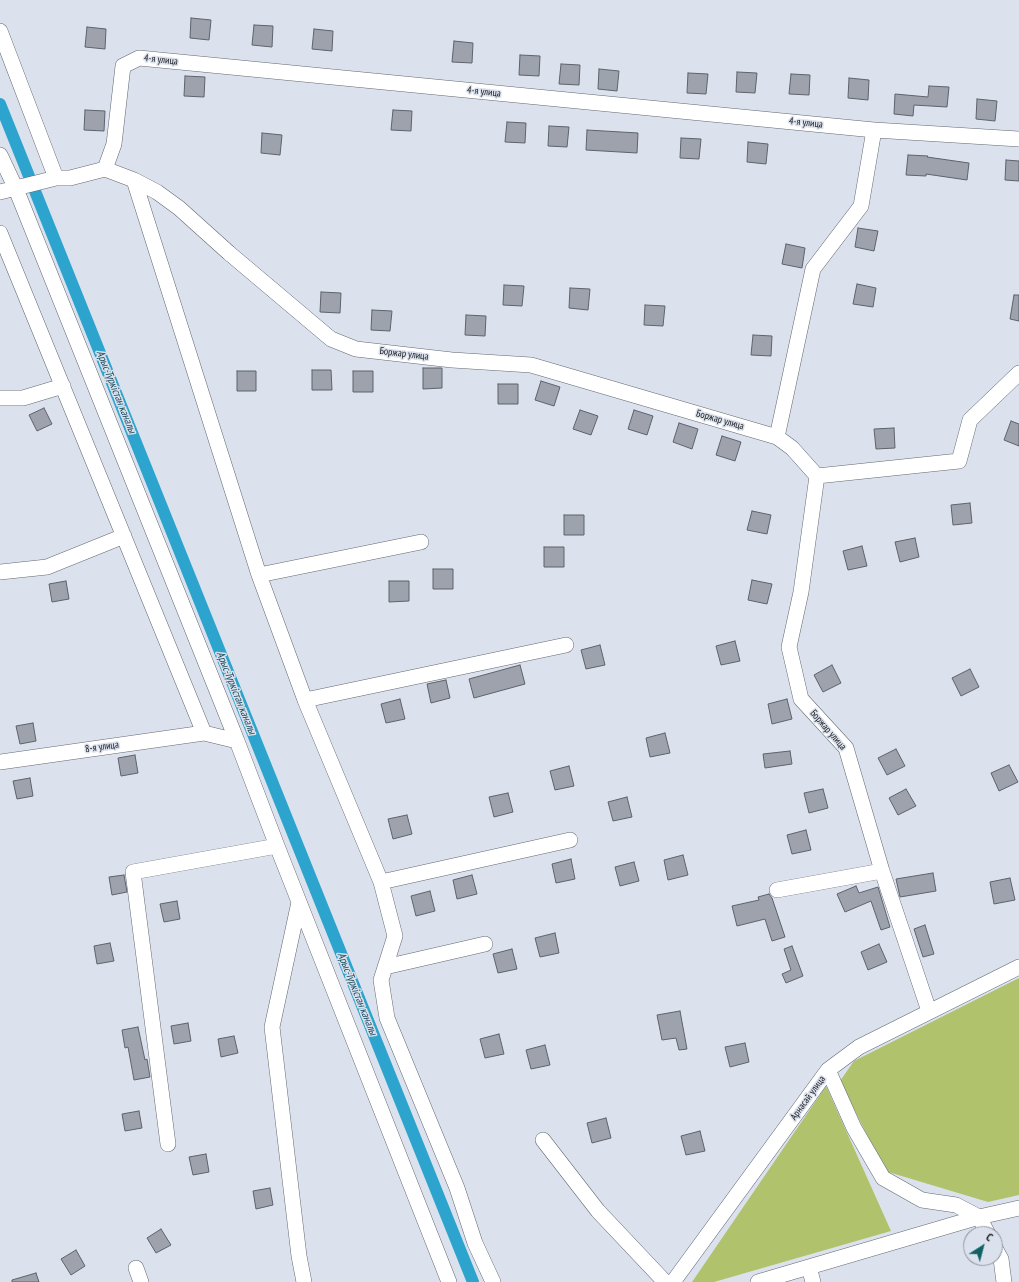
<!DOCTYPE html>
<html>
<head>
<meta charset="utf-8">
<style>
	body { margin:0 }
	#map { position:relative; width:1019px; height:1282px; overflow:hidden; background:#dce2ed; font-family:"PT Sans Narrow",sans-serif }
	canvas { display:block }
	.north { position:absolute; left:963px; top:1226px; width:40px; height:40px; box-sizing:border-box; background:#dce2ed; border:1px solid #8d929a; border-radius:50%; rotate:36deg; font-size:11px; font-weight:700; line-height:16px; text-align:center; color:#17191d }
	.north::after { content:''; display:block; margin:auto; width:14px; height:18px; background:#106263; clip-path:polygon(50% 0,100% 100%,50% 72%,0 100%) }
</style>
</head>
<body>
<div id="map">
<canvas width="1019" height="1282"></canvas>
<div class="north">С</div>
</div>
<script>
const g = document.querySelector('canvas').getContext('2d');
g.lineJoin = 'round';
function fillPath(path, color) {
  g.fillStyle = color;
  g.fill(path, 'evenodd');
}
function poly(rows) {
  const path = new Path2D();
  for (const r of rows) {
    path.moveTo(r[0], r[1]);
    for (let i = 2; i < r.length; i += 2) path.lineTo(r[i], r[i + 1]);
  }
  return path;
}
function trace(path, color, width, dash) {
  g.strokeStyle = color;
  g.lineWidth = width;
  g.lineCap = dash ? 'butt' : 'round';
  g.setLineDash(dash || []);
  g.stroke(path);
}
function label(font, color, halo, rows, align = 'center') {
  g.font = font + ' "PT Sans Narrow",sans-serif';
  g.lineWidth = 3;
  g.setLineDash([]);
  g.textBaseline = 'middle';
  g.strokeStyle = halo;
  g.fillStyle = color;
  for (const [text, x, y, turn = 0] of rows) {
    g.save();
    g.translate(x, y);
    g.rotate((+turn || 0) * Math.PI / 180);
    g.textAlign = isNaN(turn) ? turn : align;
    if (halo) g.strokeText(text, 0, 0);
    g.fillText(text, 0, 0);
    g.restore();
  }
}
fillPath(poly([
	[1019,978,1019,1195,988,1202,885,1171,840,1081,854,1061],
	[826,1086,891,1231,714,1282,692,1282]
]), '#b0c26b');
trace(poly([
	[0,104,473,1282]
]), '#2da4ce', 12);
const building = poly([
	[191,18,211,20,209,40,190,38,191,18],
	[254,25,273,26,272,47,252,45,254,25],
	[87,27,106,29,105,49,85,47,87,27],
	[314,29,333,31,332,51,312,49,314,29],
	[454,41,473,43,472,63,452,62,454,41],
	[520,55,540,56,539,76,519,75,520,55],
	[561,64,580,65,579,85,559,84,561,64],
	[599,69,619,71,617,91,598,89,599,69],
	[737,72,757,73,755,93,736,92,737,72],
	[688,73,708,74,706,94,687,93,688,73],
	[791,74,810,75,809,95,789,94,791,74],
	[185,76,205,77,204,97,184,96,185,76],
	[849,78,869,80,868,100,848,98,849,78],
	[929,86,949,87,947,107,914,105,913,116,894,114,895,94,928,97,929,86],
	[977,99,997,101,995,121,976,119,977,99],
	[85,110,105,111,104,131,84,130,85,110],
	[393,110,412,111,411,131,391,130,393,110],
	[507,122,526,123,525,143,505,142,507,122],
	[549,126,569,127,567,147,548,146,549,126],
	[587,130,638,133,637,153,586,150,587,130],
	[262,133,282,135,280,155,261,153,262,133],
	[681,138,701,139,699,159,680,158,681,138],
	[748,142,768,144,766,164,747,162,748,142],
	[908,155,928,156,927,157,969,163,967,180,926,174,926,176,906,175,908,155],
	[1006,160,1019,161,1019,181,1005,180,1006,160],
	[858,228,878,231,874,251,855,247,858,228],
	[786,244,805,248,802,268,782,264,786,244],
	[857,284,876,288,873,307,853,304,857,284],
	[504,285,524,286,522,306,503,305,504,285],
	[570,288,590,289,588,310,569,308,570,288],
	[321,292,341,293,340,313,320,312,321,292],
	[1014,295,1019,295,1019,321,1010,319,1014,295],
	[645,305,665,306,663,326,644,325,645,305],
	[372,310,392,311,390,331,371,330,372,310],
	[466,315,486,316,485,336,465,335,466,315],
	[753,335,772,336,771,356,751,355,753,335],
	[423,368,442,368,442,388,423,389,423,368],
	[312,370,331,370,332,390,312,390,312,370],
	[237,371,256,371,256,391,237,391,237,371],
	[353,371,373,371,373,392,353,392,353,371],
	[541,381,560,387,554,406,535,400,541,381],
	[498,384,518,384,518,404,498,404,498,384],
	[44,408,52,424,37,431,29,415,44,408],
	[580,410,598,416,591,435,573,429,580,410],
	[634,410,653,416,647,435,628,429,634,410],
	[1011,421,1019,424,1019,446,1004,440,1011,421],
	[679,423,698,429,692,449,673,442,679,423],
	[894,428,895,448,876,449,874,429,894,428],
	[722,436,741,442,735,461,716,455,722,436],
	[970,503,972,523,953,525,951,505,970,503],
	[752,511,771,515,767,534,747,530,752,511],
	[564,515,584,515,584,535,564,535,564,515],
	[915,538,919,557,900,562,895,542,915,538],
	[862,546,867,566,848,570,843,551,862,546],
	[544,547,564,547,564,567,544,567,544,547],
	[433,569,453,569,453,589,433,589,433,569],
	[752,580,772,584,767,604,748,600,752,580],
	[66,581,69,599,52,602,49,584,66,581],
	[389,581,409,581,409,601,389,602,389,581],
	[735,641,740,661,721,665,716,646,735,641],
	[600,645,605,665,586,669,581,650,600,645],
	[520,665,525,684,474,698,469,679,520,665],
	[832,665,841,683,823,692,814,675,832,665],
	[970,669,979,687,961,696,952,678,970,669],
	[446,680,450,698,431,703,427,684,446,680],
	[400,699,405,719,386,723,381,704,400,699],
	[787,699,792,719,772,724,768,704,787,699],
	[33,723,36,741,20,744,16,726,33,723],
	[665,733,670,753,650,757,646,738,665,733],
	[896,749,905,766,887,775,878,758,896,749],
	[790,751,792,764,765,768,763,754,790,751],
	[135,755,138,773,121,776,118,758,135,755],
	[1009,765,1018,782,999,791,991,773,1009,765],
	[569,766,574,786,555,790,550,771,569,766],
	[30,778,33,796,17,799,13,781,30,778],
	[823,789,828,808,809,813,804,793,823,789],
	[906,789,916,806,898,815,889,798,906,789],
	[508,793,513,812,494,817,489,797,508,793],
	[627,797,632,817,613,821,608,802,627,797],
	[407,815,412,834,393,839,388,819,407,815],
	[806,830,811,850,792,854,787,835,806,830],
	[683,855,688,875,668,880,664,860,683,855],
	[571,859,575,879,556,883,552,864,571,859],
	[634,862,639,881,620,886,615,867,634,862],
	[933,873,936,891,900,897,896,879,933,873],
	[124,875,127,892,112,895,109,877,124,875],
	[472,875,477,894,457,899,453,880,472,875],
	[1010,878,1015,900,994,904,990,882,1010,878],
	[856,886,859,893,878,887,890,927,881,930,871,901,845,912,837,894,856,886],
	[430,891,435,911,416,916,411,896,430,891],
	[769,894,772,898,785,937,772,941,765,919,737,926,732,906,759,900,758,897,769,894],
	[177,901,180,919,164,922,160,904,177,901],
	[925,925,934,954,923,957,914,929,925,925],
	[555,933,559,953,540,957,535,938,555,933],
	[110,943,114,961,97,964,94,946,110,943],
	[879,944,887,962,868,970,861,952,879,944],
	[792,946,803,976,786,983,782,974,791,970,784,949,792,946],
	[512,949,517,969,498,973,493,954,512,949],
	[680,1011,687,1049,679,1050,676,1038,662,1040,657,1015,680,1011],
	[188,1023,191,1041,174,1044,171,1026,188,1023],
	[138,1027,145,1060,147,1059,150,1077,134,1080,128,1047,125,1048,122,1030,138,1027],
	[499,1034,504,1054,485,1058,480,1039,499,1034],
	[234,1036,238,1053,221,1057,218,1039,234,1036],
	[745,1043,749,1062,730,1067,725,1047,745,1043],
	[545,1045,550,1065,531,1069,526,1050,545,1045],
	[139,1111,142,1128,125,1131,122,1114,139,1111],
	[606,1118,611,1138,592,1143,587,1123,606,1118],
	[700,1131,705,1151,686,1155,681,1136,700,1131],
	[206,1154,209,1172,193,1175,189,1157,206,1154],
	[270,1188,273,1205,256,1209,253,1191,270,1188],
	[161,1229,171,1245,156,1253,147,1238,161,1229],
	[76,1250,85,1266,71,1275,61,1259,76,1250],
	[36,1273,39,1282,12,1282,12,1280,36,1273]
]);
fillPath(building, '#9da2ad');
trace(building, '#5d626b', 1);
const minor = poly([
	[0,31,56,178],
	[0,155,16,189,237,741],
	[105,169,134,180,157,192,179,208,229,253,331,339,356,349,452,360,531,365,777,437,792,448,817,476,801,592,789,647,801,699,846,748,882,871,929,1011],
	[134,180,259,575,305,700,381,882,395,936,381,980,387,1018,457,1188,475,1243,493,1282],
	[0,192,56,178,70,178,105,169,114,144,123,66,139,58,874,130,1019,139],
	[0,233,204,733],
	[0,398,23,398,63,386],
	[777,437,813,269,861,206,874,130],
	[817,476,959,461,970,420,1019,373],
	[0,572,47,567,124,536],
	[259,575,421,542],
	[305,700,566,645],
	[0,762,204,733,237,741,277,846,449,1282],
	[381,882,570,840],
	[777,890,882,871],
	[299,902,272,1027,299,1256,304,1282],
	[385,967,485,944],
	[828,1070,854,1128,883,1178,922,1200,956,1205,979,1217,988,1234],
	[543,1140,598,1211,665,1282],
	[168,1144,133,872,277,846],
	[995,1248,1001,1259,1004,1282],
	[809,1267,813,1282],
	[136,1268,141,1282],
	[673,1282,828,1070,859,1047,1019,967],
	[758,1282,979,1217,1019,1208]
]);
trace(minor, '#636872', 16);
trace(minor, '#fff', 15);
label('10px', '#17191d', '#dce2ed', [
	["4-я улица",161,60,6],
	["4-я улица",484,92,6],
	["4-я улица",806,123,6],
	["Боржар улица",404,354,7],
	["Боржар улица",720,420,16],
	["Боржар улица",828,730,49],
	["8-я улица",102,747,-8],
	["Арнасай улица",808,1098,-54]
]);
label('italic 11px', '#1a4a5c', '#dce2ed', [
	["Арыс-Түркістан каналы",116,392,68],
	["Арыс-Түркістан каналы",236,693,68],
	["Арыс-Түркістан каналы",357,994,68]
]);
</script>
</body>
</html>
